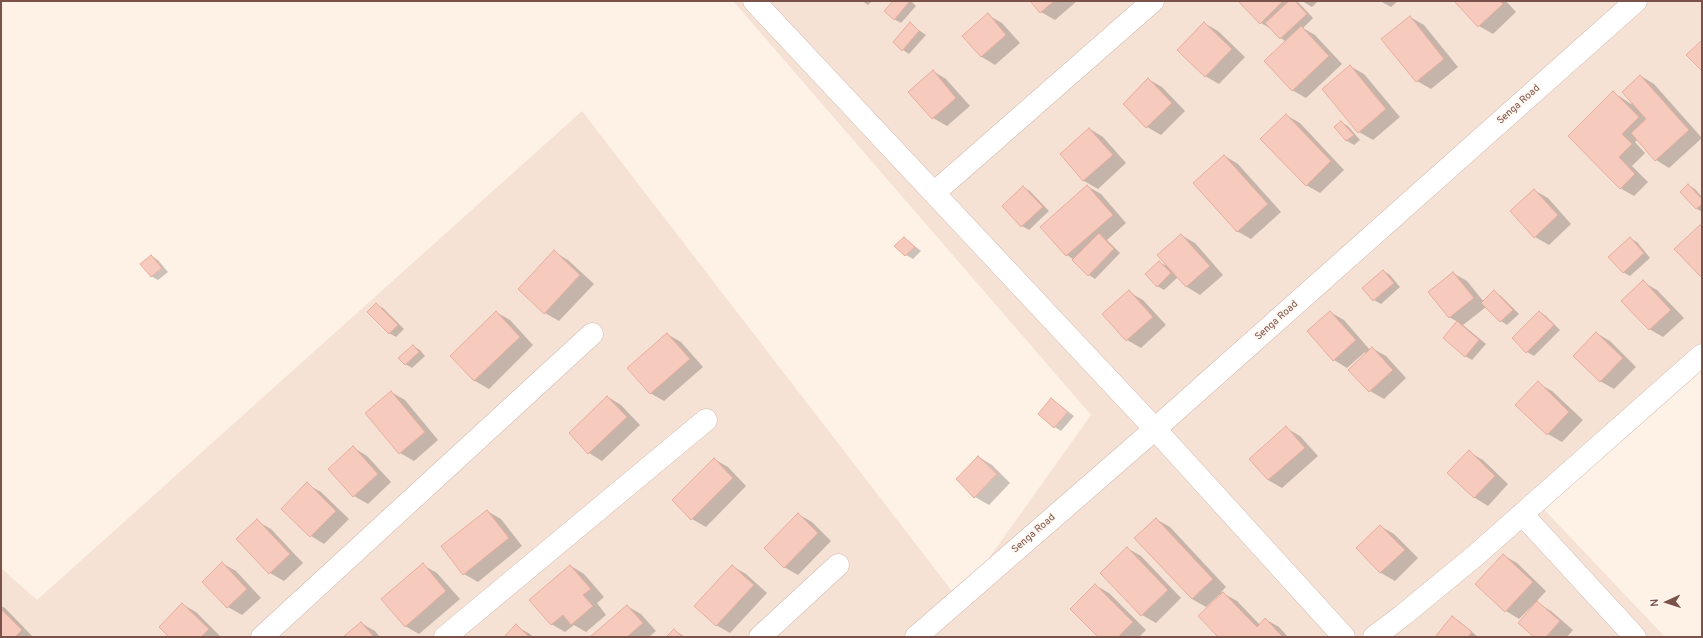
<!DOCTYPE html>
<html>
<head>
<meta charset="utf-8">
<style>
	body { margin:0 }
	#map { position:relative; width:1703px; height:638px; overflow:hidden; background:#fef2e7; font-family:Overpass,sans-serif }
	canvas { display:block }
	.frame { position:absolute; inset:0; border:2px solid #7b5249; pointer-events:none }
	.north { position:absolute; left:1647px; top:582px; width:40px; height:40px; -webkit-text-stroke:3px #fff6ef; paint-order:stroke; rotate:267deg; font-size:11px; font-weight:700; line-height:16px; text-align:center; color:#7b5249 }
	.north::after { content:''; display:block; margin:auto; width:14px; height:18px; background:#7b5249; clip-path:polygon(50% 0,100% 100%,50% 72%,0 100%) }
</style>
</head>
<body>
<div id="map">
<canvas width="1703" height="638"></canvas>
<div class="frame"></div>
<div class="north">N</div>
</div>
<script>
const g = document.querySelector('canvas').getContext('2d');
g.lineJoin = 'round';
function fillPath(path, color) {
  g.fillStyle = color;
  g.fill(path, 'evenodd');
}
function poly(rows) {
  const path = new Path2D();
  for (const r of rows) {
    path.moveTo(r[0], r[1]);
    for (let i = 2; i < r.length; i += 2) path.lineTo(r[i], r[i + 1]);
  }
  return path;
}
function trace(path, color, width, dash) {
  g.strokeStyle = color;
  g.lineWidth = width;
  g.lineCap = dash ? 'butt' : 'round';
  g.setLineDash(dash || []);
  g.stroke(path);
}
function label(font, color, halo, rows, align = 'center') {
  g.font = font + ' Overpass,sans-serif';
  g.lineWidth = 3;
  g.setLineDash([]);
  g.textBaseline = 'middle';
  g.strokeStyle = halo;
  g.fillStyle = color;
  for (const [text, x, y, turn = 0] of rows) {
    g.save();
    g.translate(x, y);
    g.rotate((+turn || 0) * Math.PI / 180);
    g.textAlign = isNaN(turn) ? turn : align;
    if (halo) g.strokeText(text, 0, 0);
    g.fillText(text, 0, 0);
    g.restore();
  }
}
fillPath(poly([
	[733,1,1702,1,1702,364,1539,504,1665,637,1,637,1,568,37,600,582,111,959,600,1091,415]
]), '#f6e2d5');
fillPath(poly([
	[862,1,872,1,868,5],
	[894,1,911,1,916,6,901,23,894,19],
	[1031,1,1077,1,1055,20,1041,12],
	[1239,1,1296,1,1299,3,1313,18,1303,28,1315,35,1342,64,1306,98,1292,90,1286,42,1281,38,1273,30,1261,23],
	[1302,1,1318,1,1312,7],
	[1380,1,1398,1,1391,7],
	[1456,1,1506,1,1516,12,1493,34,1479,26],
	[988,15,1002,23,1020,43,995,65,982,57,964,36],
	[1410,17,1424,25,1458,67,1431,89,1417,81,1383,40],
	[1204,23,1218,31,1245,57,1219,84,1205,76],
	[910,24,926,35,909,54,903,50],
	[1350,66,1364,74,1400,117,1373,140,1359,132],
	[933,71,946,79,970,106,947,126,933,118,910,92],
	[1641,76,1654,84,1702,138,1669,168,1656,160,1638,139,1635,142,1645,153,1632,166,1648,182,1634,196,1620,188,1613,92,1631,104],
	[1148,79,1162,87,1185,111,1161,135,1147,127],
	[1286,115,1300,123,1344,170,1320,193,1306,185],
	[1341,122,1348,126,1360,140,1354,145,1347,141,1336,127],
	[1090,129,1103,137,1126,163,1098,189,1084,181,1061,154],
	[1225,156,1238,164,1281,212,1251,239,1237,231],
	[1688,185,1695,189,1702,197,1702,212,1697,209,1681,192],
	[1087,186,1101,194,1126,223,1107,240,1120,253,1095,279,1089,275,1074,260,1067,255,1041,227],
	[1023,187,1030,191,1049,211,1029,230,1022,226],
	[1534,190,1548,198,1571,224,1549,245,1535,237],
	[1181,235,1195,243,1223,275,1200,295,1187,287,1178,277,1164,290,1157,286,1159,262,1169,267],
	[904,238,921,251,913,259,906,255],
	[1630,238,1637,242,1650,258,1630,276,1623,272],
	[554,252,568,260,594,284,559,321,545,313,519,289],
	[152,256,158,260,168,272,158,280,151,276],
	[1384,271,1390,275,1400,287,1381,304,1374,300],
	[1453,273,1467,281,1484,302,1494,292,1501,296,1519,314,1507,325,1501,321,1486,307,1463,325,1486,344,1472,360,1465,356,1458,322,1449,317],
	[1643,282,1657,290,1684,318,1663,337,1649,329],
	[1129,292,1143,300,1166,325,1141,348,1127,340],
	[376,304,383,308,404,329,396,337,389,333],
	[496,312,510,320,533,345,489,389,475,381,451,356],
	[1330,312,1344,320,1370,350,1372,348,1386,356,1406,378,1384,399,1370,391,1365,352,1347,368,1334,360],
	[1540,312,1546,316,1560,330,1534,356,1527,352,1513,338],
	[1596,333,1610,341,1636,367,1614,389,1600,381],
	[667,334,681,342,703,367,664,401,650,393],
	[413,346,420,350,425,356,412,368,405,364],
	[1538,383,1552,391,1583,420,1562,442,1548,434,1517,405],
	[391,392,405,400,438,440,414,461,400,453,366,413],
	[608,397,621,405,640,425,602,461,589,453],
	[1051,399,1074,416,1061,431,1055,427],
	[1286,428,1300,436,1318,456,1282,488,1268,480],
	[354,448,367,456,391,482,368,504,354,496,330,469],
	[1469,452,1483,460,1508,484,1488,506,1475,498,1449,473],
	[979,457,992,465,1010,483,989,505,975,497],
	[714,459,728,467,746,486,706,527,692,519],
	[307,484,321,492,349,519,324,544,311,536],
	[487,511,501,519,522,546,478,582,464,574,443,547],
	[798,514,812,522,831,541,798,575,784,567],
	[1156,519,1170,527,1226,587,1221,592,1237,601,1260,625,1265,619,1279,627,1288,637,1220,637,1221,595,1220,594,1206,607,1192,599],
	[257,521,271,529,303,563,284,581,270,573,237,539],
	[1380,526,1394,534,1418,558,1395,581,1381,573,1358,548],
	[1127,548,1141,556,1181,598,1156,623,1142,615],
	[1503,555,1517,563,1546,591,1536,602,1551,611,1573,630,1567,637,1536,637,1536,604,1535,603,1519,619,1506,611],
	[222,563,236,571,261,598,242,615,228,607,203,582],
	[423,565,437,573,460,599,419,634,405,626],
	[571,566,584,574,604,597,597,603,606,615,586,632,574,625,565,632,551,624],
	[732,566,746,574,767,593,730,633,716,625],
	[1095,585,1109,593,1146,630,1139,637,1100,637],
	[182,604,196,612,221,637,170,637],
	[1,606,5,608,33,637,1,637],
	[627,606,641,614,656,631,649,637,592,637],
	[1452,617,1459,621,1478,637,1436,637],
	[361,623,375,631,380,637,345,637],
	[516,626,530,634,533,637,505,637],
	[674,630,685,637,668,637]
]), '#0003');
const building = poly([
	[893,1,910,1,894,20,884,11,893,1],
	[1030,1,1054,1,1040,13,1030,1],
	[1238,1,1283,1,1260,24,1238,1],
	[1289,1,1295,1,1307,14,1280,39,1265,23,1289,1],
	[1454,1,1500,1,1503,4,1478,27,1454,1],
	[988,13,1006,35,981,57,962,36,988,13],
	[1410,16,1444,59,1416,82,1381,39,1410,16],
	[910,22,919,31,902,51,893,42,910,22],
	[1204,22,1232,49,1205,77,1177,50,1204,22],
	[1301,26,1329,56,1292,91,1264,61,1301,26],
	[1702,40,1702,71,1686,55,1702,40],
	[1350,65,1386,109,1358,133,1322,89,1350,65],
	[933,70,956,98,932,119,908,92,933,70],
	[1640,75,1689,130,1655,161,1631,133,1646,119,1622,92,1640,75],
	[1148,78,1172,103,1146,128,1123,104,1148,78],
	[1613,91,1639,117,1622,134,1632,144,1619,157,1635,174,1620,189,1568,136,1613,91],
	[1286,114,1331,161,1306,186,1260,139,1286,114],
	[1341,121,1354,135,1346,141,1334,127,1341,121],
	[1089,128,1113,155,1083,181,1060,154,1089,128],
	[1224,155,1268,204,1237,232,1193,183,1224,155],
	[1688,184,1702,199,1702,204,1696,209,1680,192,1688,184],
	[1087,185,1113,215,1066,256,1040,227,1087,185],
	[1023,186,1043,207,1021,227,1002,206,1023,186],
	[1534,189,1558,215,1534,238,1510,211,1534,189],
	[1700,225,1702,227,1702,278,1674,249,1700,225],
	[1099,233,1114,249,1088,276,1072,260,1099,233],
	[1181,234,1210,266,1186,287,1157,255,1181,234],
	[904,237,915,247,905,256,894,246,904,237],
	[1630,237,1644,253,1623,273,1608,257,1630,237],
	[554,250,580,275,544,314,518,289,554,250],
	[151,255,162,268,151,277,140,264,151,255],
	[1159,261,1171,273,1157,287,1145,274,1159,261],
	[1383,270,1394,283,1373,301,1362,288,1383,270],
	[1453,272,1474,298,1449,318,1428,292,1453,272],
	[1643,280,1671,310,1649,330,1621,301,1643,280],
	[1129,290,1153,317,1126,341,1102,314,1129,290],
	[1494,290,1513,310,1500,322,1481,303,1494,290],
	[376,303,398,325,389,334,367,312,376,303],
	[496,311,520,337,474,381,450,356,496,311],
	[1330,311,1356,340,1333,361,1307,331,1330,311],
	[1539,311,1554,325,1526,353,1512,338,1539,311],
	[1457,321,1479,340,1465,357,1443,338,1457,321],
	[1596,332,1623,358,1600,382,1573,356,1596,332],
	[667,333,690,359,650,394,627,368,667,333],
	[413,345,419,352,405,365,398,358,413,345],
	[1372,347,1393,370,1369,392,1348,370,1372,347],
	[1538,381,1569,412,1547,435,1515,405,1538,381],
	[391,391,425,432,399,454,365,413,391,391],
	[607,396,627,417,588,454,569,433,607,396],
	[1051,398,1068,412,1054,428,1038,414,1051,398],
	[1286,426,1305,448,1268,480,1249,459,1286,426],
	[353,446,378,474,353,497,328,469,353,446],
	[1469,450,1495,476,1474,498,1447,473,1469,450],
	[978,456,997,474,974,498,956,479,978,456],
	[714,458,733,478,691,520,672,500,714,458],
	[307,482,336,511,310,537,281,509,307,482],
	[487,510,509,538,463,575,441,546,487,510],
	[798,513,818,533,784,568,764,548,798,513],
	[1156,518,1213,579,1192,599,1134,538,1156,518],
	[257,519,290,554,269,574,236,539,257,519],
	[1380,525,1405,550,1380,573,1356,548,1380,525],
	[1127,547,1168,590,1141,616,1100,573,1127,547],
	[1503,554,1533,582,1505,612,1475,584,1503,554],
	[222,562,247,589,227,608,202,582,222,562],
	[423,563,446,591,405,627,381,599,423,563],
	[570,565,591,589,583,595,593,606,571,625,563,615,551,625,529,600,570,565],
	[732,565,754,585,716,626,694,606,732,565],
	[1095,584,1133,622,1118,637,1098,637,1070,609,1095,584],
	[1223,592,1257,627,1265,618,1283,637,1218,637,1198,616,1223,592],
	[1537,601,1560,621,1546,637,1534,637,1518,623,1537,601],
	[182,603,209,629,201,637,169,637,159,627,182,603],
	[627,605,643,623,627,637,590,637,627,605],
	[1,609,22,630,15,637,1,637,1,609],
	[1452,616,1472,632,1468,637,1435,637,1452,616],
	[361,622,374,637,343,637,361,622],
	[516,624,529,637,504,637,516,624],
	[674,629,682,637,666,637,674,629]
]);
fillPath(building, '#f6cabd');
trace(building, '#eaad9c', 1);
const minor = poly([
	[754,1,1155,429,1344,637],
	[934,193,1153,1],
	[1522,514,1635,637],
	[262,637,592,334],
	[445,637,706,420],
	[760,637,838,565],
	[916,637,1155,429,1636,1],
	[1374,637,1402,616,1476,555,1702,355]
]);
trace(minor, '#d4b9ae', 23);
trace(minor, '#fff', 22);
label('10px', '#7b5249', '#fff6ef', [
	["Senga Road",1519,105,-42],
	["Senga Road",1277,321,-42],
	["Senga Road",1034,534,-41]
]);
</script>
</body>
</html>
